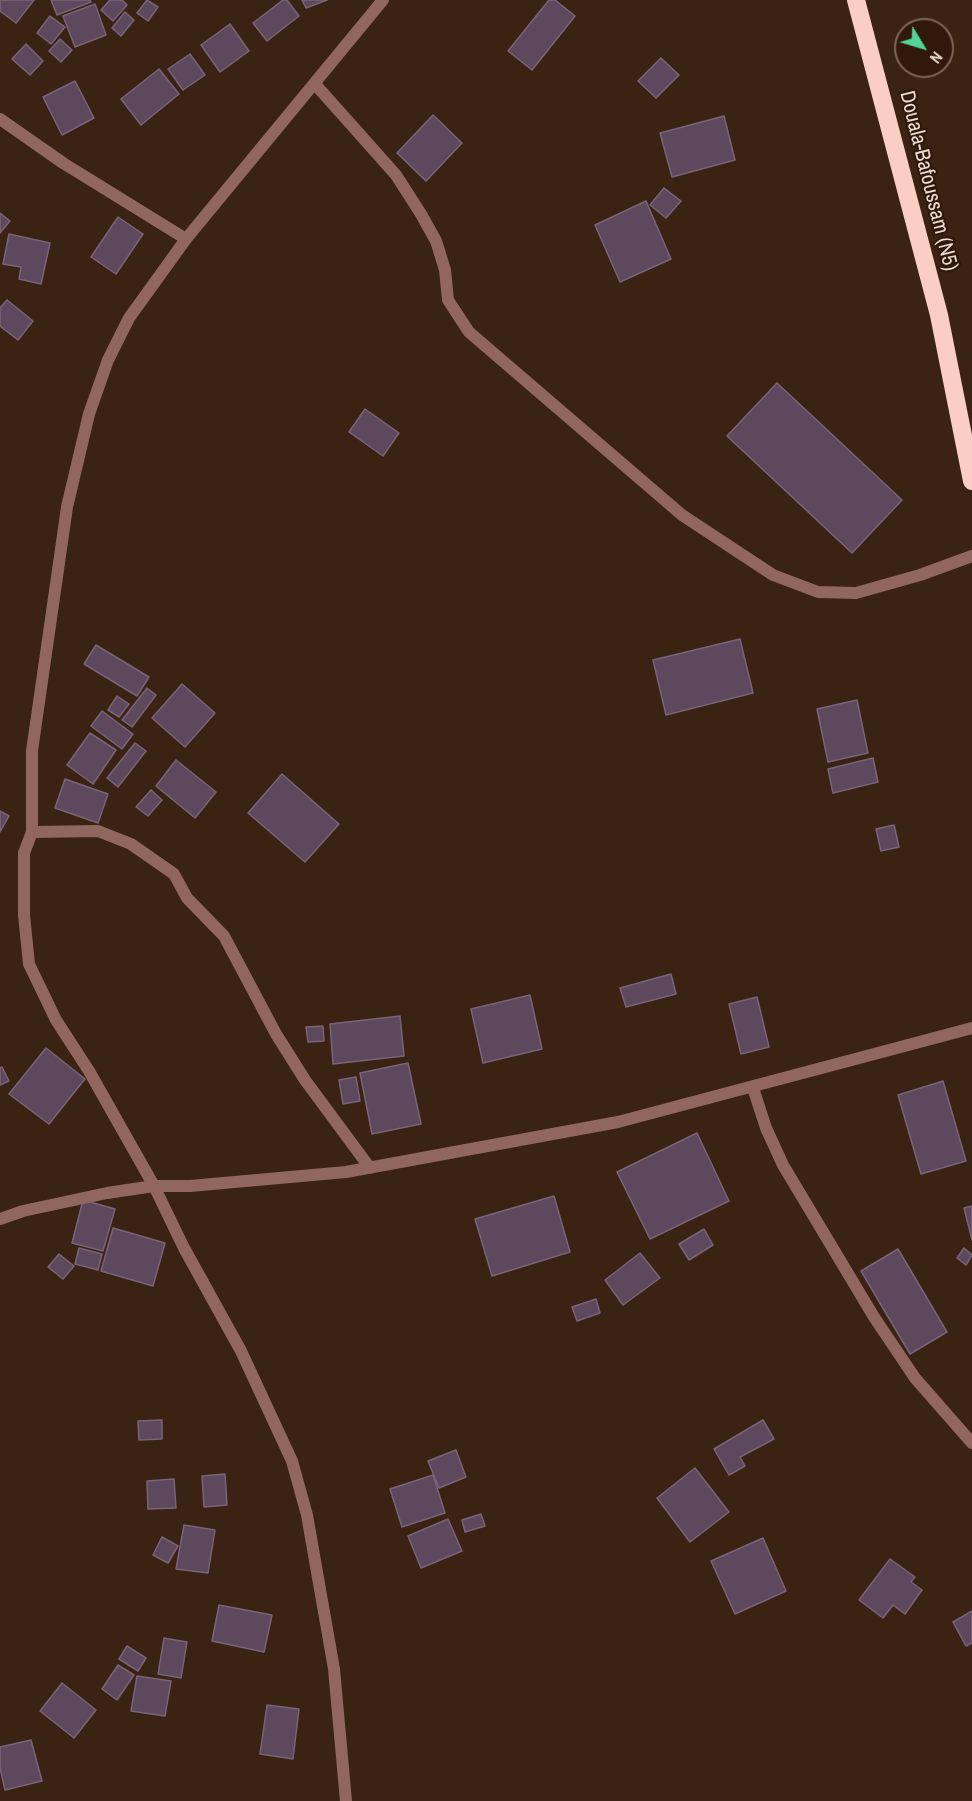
<!DOCTYPE html>
<html>
<head>
<meta charset="utf-8">
<style>
	body { margin:0 }
	#map { position:relative; width:972px; height:1801px; overflow:hidden; background:#3a2313; font-family:"Archivo Narrow",sans-serif }
	canvas { display:block }
	.north { position:absolute; left:894px; top:18px; width:60px; height:60px; box-sizing:border-box; background:#30190a; border:2px solid #7b675a; border-radius:50%; rotate:128deg; font-size:16px; font-weight:700; line-height:24px; text-align:center; color:#ebdbd2 }
	.north::after { content:''; display:block; margin:auto; width:21px; height:27px; background:#52d397; clip-path:polygon(50% 0,100% 100%,50% 72%,0 100%) }
</style>
</head>
<body>
<div id="map">
<canvas width="972" height="1801"></canvas>
<div class="north">N</div>
</div>
<script>
const g = document.querySelector('canvas').getContext('2d');
g.lineJoin = 'round';
function fillPath(path, color) {
  g.fillStyle = color;
  g.fill(path, 'evenodd');
}
function poly(rows) {
  const path = new Path2D();
  for (const r of rows) {
    path.moveTo(r[0], r[1]);
    for (let i = 2; i < r.length; i += 2) path.lineTo(r[i], r[i + 1]);
  }
  return path;
}
function trace(path, color, width, dash) {
  g.strokeStyle = color;
  g.lineWidth = width;
  g.lineCap = dash ? 'butt' : 'round';
  g.setLineDash(dash || []);
  g.stroke(path);
}
function label(font, color, halo, rows, align = 'center') {
  g.font = font + ' "Archivo Narrow",sans-serif';
  g.lineWidth = 4.5;
  g.setLineDash([]);
  g.textBaseline = 'middle';
  g.strokeStyle = halo;
  g.fillStyle = color;
  for (const [text, x, y, turn = 0] of rows) {
    g.save();
    g.translate(x, y);
    g.rotate((+turn || 0) * Math.PI / 180);
    g.textAlign = isNaN(turn) ? turn : align;
    if (halo) g.strokeText(text, 0, 0);
    g.fillText(text, 0, 0);
    g.restore();
  }
}
const building = poly([
	[0,0,34,0,16,23,0,11,0,0],
	[51,0,90,0,91,2,57,15,51,0],
	[110,0,122,0,127,5,113,21,101,10,110,0],
	[147,0,158,7,148,21,137,13,147,0],
	[283,0,287,0,299,16,267,41,253,23,283,0],
	[302,0,327,0,306,8,302,0],
	[549,0,555,0,575,16,532,70,508,51,549,0],
	[95,4,106,35,75,47,63,16,95,4],
	[125,12,134,20,121,36,112,28,125,12],
	[50,16,65,27,51,44,37,33,50,16],
	[230,24,249,51,220,72,201,45,230,24],
	[60,39,72,50,61,62,49,51,60,39],
	[26,44,43,61,30,75,12,59,26,44],
	[190,54,205,75,183,90,168,69,190,54],
	[661,58,679,75,656,98,638,81,661,58],
	[159,69,179,94,141,125,121,99,159,69],
	[75,81,94,118,62,135,43,97,75,81],
	[433,115,462,143,426,181,397,153,433,115],
	[724,116,735,160,672,177,660,133,724,116],
	[664,188,681,201,666,218,650,205,664,188],
	[646,201,671,259,620,282,595,225,646,201],
	[0,213,10,221,0,233,0,213],
	[118,217,143,234,116,274,91,257,118,217],
	[9,234,50,243,41,284,19,279,21,267,3,264,9,234],
	[7,300,33,321,18,340,0,326,0,308,7,300],
	[777,383,902,500,852,553,727,436,777,383],
	[365,409,399,433,383,456,349,432,365,409],
	[740,639,753,693,666,715,653,660,740,639],
	[96,645,149,677,137,696,84,664,96,645],
	[182,684,215,713,185,747,152,718,182,684],
	[147,688,156,695,132,727,122,720,147,688],
	[117,696,129,704,119,717,108,710,117,696],
	[857,700,868,753,828,762,817,709,857,700],
	[102,711,133,734,122,749,91,726,102,711],
	[90,733,116,750,93,784,67,765,90,733],
	[135,743,146,751,118,787,107,778,135,743],
	[873,758,878,782,833,793,828,769,873,758],
	[176,760,216,792,195,818,156,786,176,760],
	[282,774,339,824,305,862,248,813,282,774],
	[65,779,108,794,98,823,55,808,65,779],
	[151,790,162,800,148,816,136,807,151,790],
	[0,811,9,816,0,832,0,811],
	[894,825,899,847,881,851,876,829,894,825],
	[671,974,676,994,626,1007,620,988,671,974],
	[530,995,542,1049,483,1063,471,1009,530,995],
	[757,997,769,1047,741,1054,729,1004,757,997],
	[400,1016,404,1056,333,1064,330,1024,400,1016],
	[323,1026,324,1041,308,1042,306,1027,323,1026],
	[46,1048,85,1079,49,1124,9,1094,46,1048],
	[408,1063,421,1124,372,1134,360,1073,408,1063],
	[2,1067,9,1081,0,1085,0,1068,2,1067],
	[356,1077,360,1101,343,1104,339,1080,356,1077],
	[943,1081,966,1161,921,1174,898,1095,943,1081],
	[697,1133,729,1201,650,1239,617,1172,697,1133],
	[554,1196,570,1252,492,1276,475,1219,554,1196],
	[83,1200,115,1209,103,1251,72,1243,83,1200],
	[972,1206,972,1240,964,1208,972,1206],
	[113,1228,165,1243,153,1286,101,1271,113,1228],
	[704,1229,713,1245,689,1260,679,1244,704,1229],
	[79,1248,102,1254,98,1270,75,1264,79,1248],
	[964,1248,972,1255,966,1265,957,1258,964,1248],
	[898,1249,947,1332,910,1354,861,1271,898,1249],
	[640,1253,660,1278,623,1305,605,1280,640,1253],
	[59,1254,74,1266,63,1279,48,1267,59,1254],
	[596,1299,600,1313,577,1321,572,1307,596,1299],
	[162,1420,162,1439,139,1440,138,1421,162,1420],
	[763,1420,774,1439,740,1457,745,1466,729,1475,714,1449,763,1420],
	[456,1450,466,1477,439,1488,428,1461,456,1450],
	[695,1468,729,1512,690,1542,657,1498,695,1468],
	[225,1474,227,1505,204,1507,202,1476,225,1474],
	[433,1475,445,1513,402,1527,390,1489,433,1475],
	[174,1479,176,1508,148,1509,147,1481,174,1479],
	[481,1514,485,1526,465,1532,462,1520,481,1514],
	[448,1519,462,1551,421,1568,408,1536,448,1519],
	[184,1525,215,1530,208,1573,176,1569,184,1525],
	[162,1537,178,1546,168,1563,153,1555,162,1537],
	[763,1538,786,1591,735,1614,711,1561,763,1538],
	[890,1559,915,1577,911,1582,922,1590,905,1614,893,1605,883,1618,859,1600,890,1559],
	[219,1605,272,1615,264,1652,212,1641,219,1605],
	[972,1611,972,1643,966,1646,953,1622,972,1611],
	[164,1638,187,1642,181,1678,158,1674,164,1638],
	[127,1646,146,1658,138,1671,119,1659,127,1646],
	[118,1665,134,1675,117,1700,102,1689,118,1665],
	[137,1676,171,1681,165,1716,131,1711,137,1676],
	[62,1683,96,1710,74,1738,40,1711,62,1683],
	[267,1705,299,1709,293,1759,260,1754,267,1705],
	[31,1740,42,1781,5,1790,0,1768,0,1747,31,1740]
]);
fillPath(building, '#5e485d');
trace(building, '#7a6378', 1.5);
trace(poly([
	[315,84,396,175,421,214,436,241,445,270,448,300,469,332,682,515,773,575,818,592,856,593,920,575,972,556],
	[0,119,63,163,186,239],
	[32,832,98,831,131,844,174,874,187,898,224,936,276,1034,305,1080,370,1168],
	[753,1088,766,1128,783,1165,874,1317,915,1378,972,1443],
	[0,1219,23,1211,107,1193,154,1186,190,1186,346,1172,618,1122,972,1028],
	[346,1801,334,1669,307,1515,292,1461,241,1351,184,1248,154,1186,89,1071,56,1020,29,964,24,915,24,853,32,832,32,751,67,507,89,414,108,360,129,318,186,239,383,0]
]), '#91665e', 12);
trace(poly([
	[856,0,939,315,972,481]
]), '#facec5', 18);
label('21px', '#ebdbd2', '#30190a', [
	["Douala-Bafoussam (N5)",928,181,76]
]);
</script>
</body>
</html>
